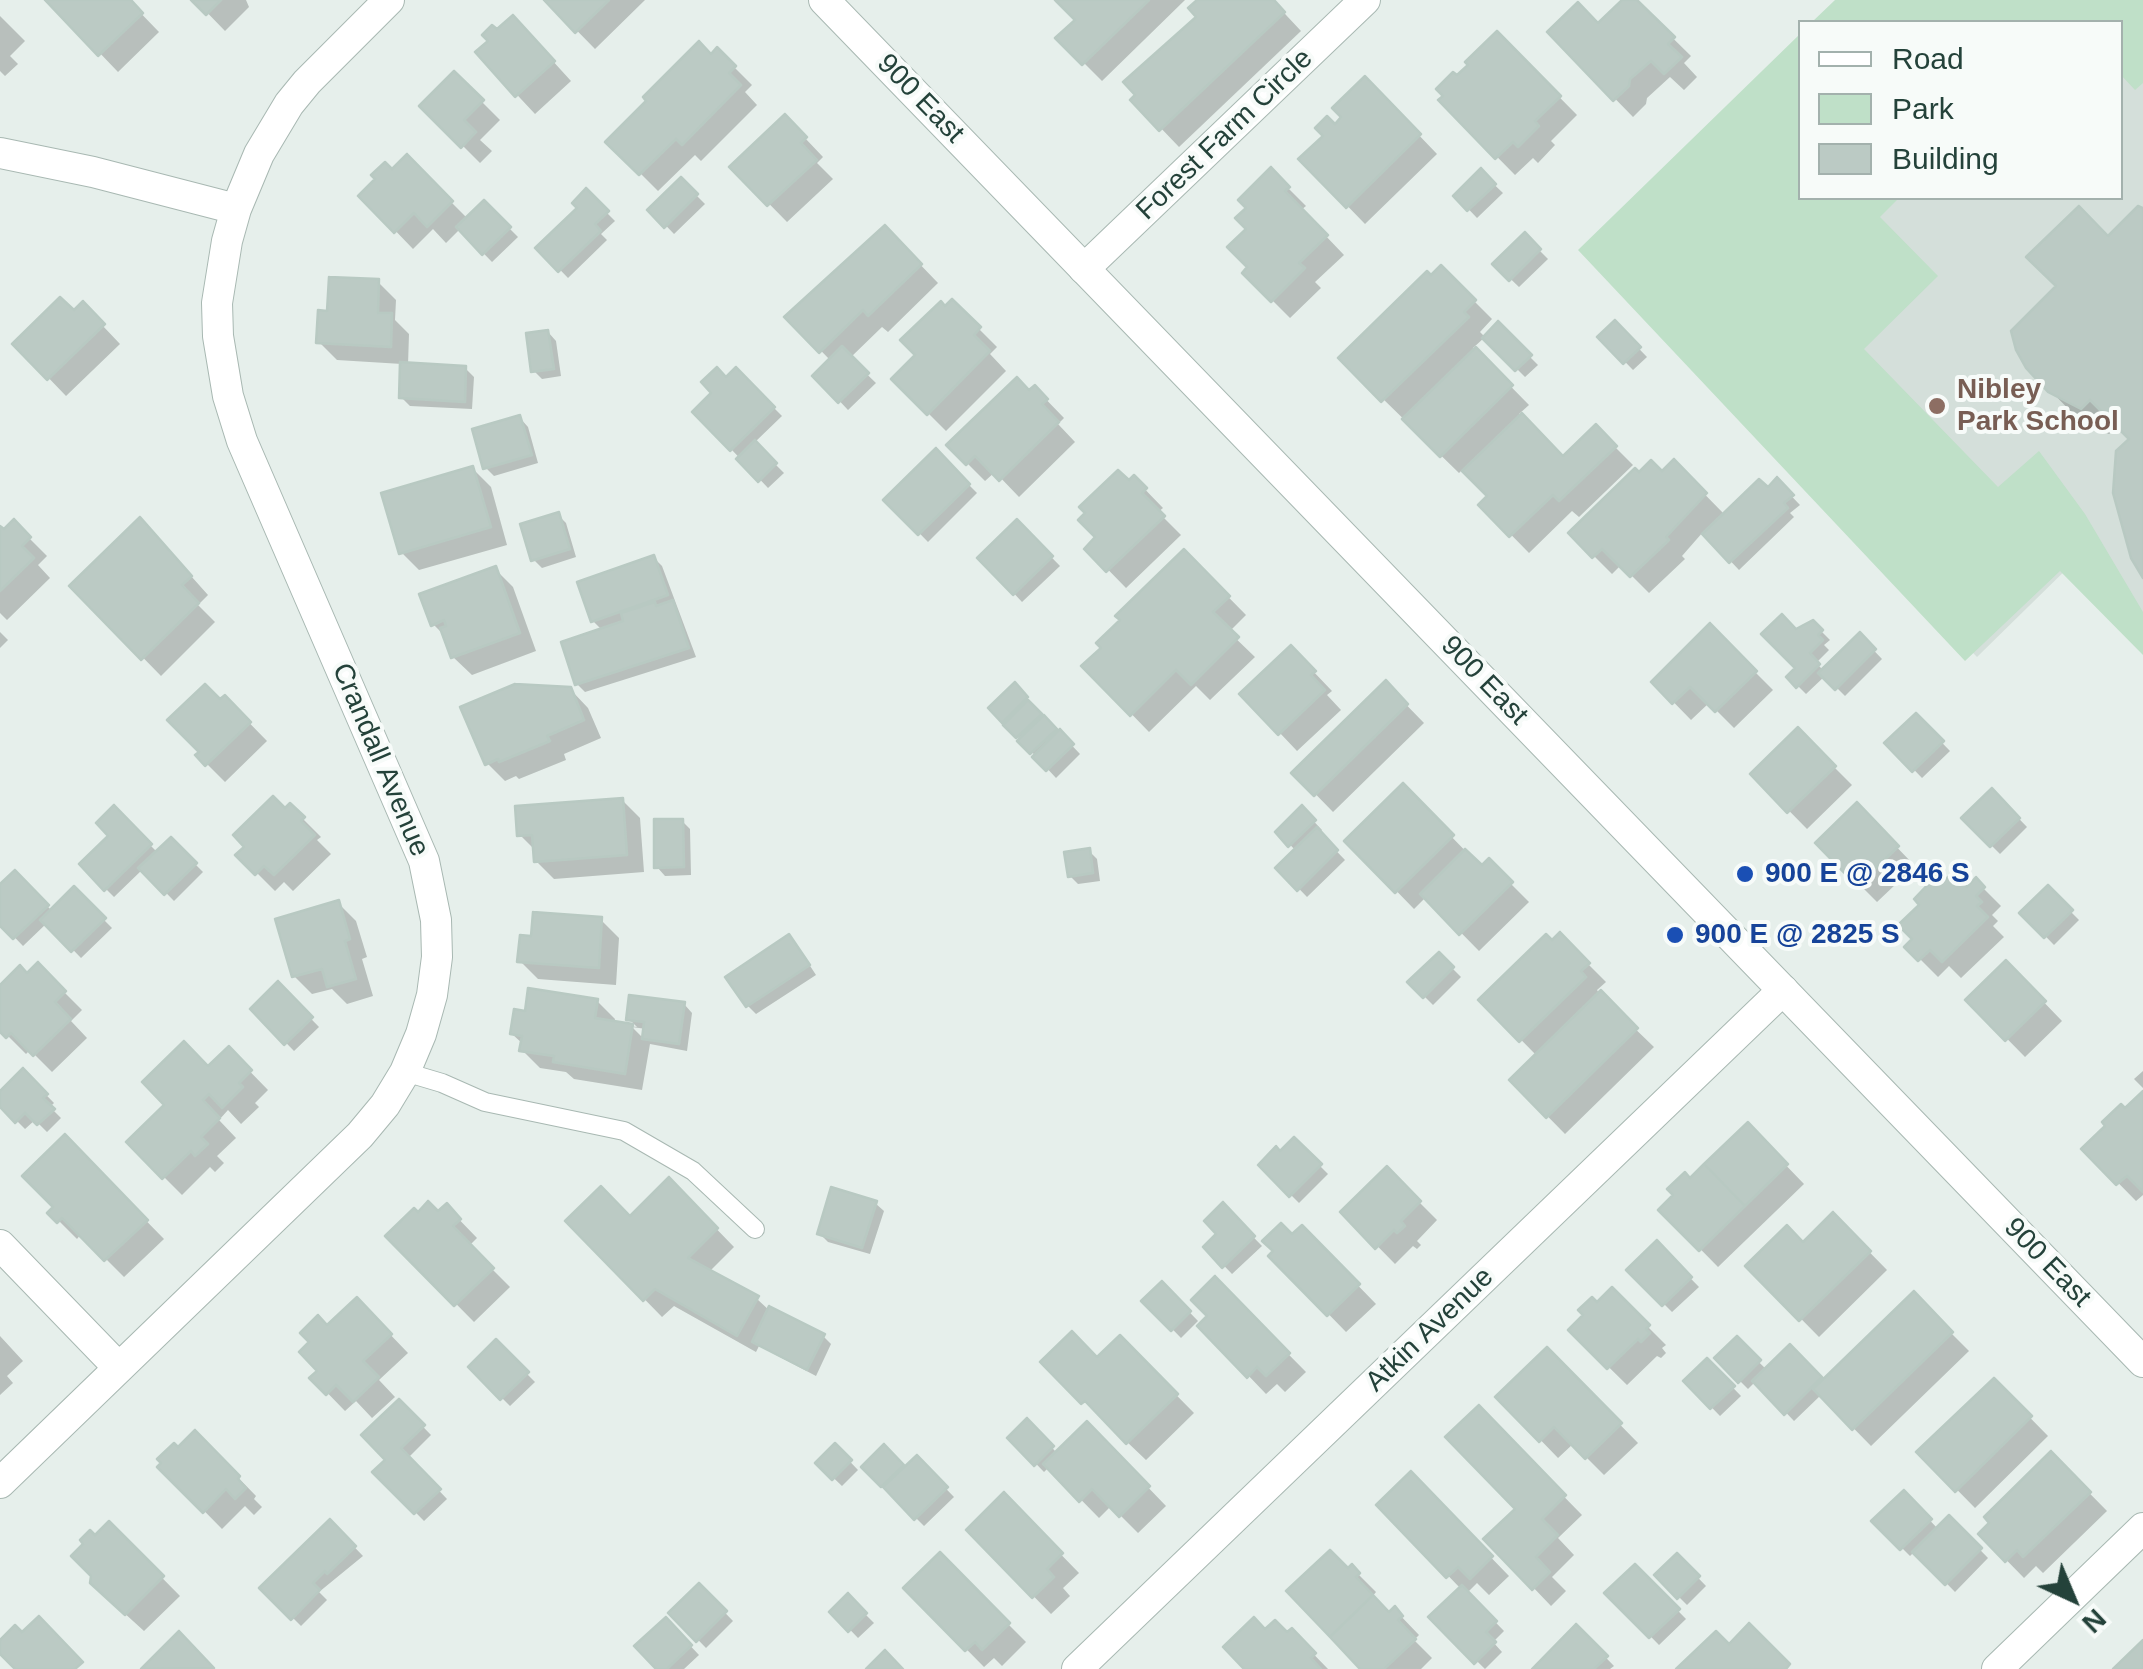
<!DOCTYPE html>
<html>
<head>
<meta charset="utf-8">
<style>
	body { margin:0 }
	#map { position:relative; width:2143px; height:1669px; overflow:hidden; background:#e6efeb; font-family:Arial,sans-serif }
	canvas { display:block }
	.legend { position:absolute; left:1798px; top:20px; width:325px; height:180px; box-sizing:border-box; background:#f7fbf9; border:2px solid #a3b1ad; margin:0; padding:12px 18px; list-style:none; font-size:30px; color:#24423a }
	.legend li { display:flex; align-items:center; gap:20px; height:50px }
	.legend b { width:50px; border:2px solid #a3b1ad }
	.north { position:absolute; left:2023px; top:1549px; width:100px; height:100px; -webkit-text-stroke:8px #f7fbf9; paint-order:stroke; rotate:136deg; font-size:28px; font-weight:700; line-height:40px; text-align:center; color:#24423a }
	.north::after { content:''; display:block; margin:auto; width:35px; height:45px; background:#24423a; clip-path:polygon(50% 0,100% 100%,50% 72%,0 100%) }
</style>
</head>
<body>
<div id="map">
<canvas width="2143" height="1669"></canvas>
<ul class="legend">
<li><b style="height:12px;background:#fff"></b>Road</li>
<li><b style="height:28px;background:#bfe0c8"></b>Park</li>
<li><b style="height:28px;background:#bbcac4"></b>Building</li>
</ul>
<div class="north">N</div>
</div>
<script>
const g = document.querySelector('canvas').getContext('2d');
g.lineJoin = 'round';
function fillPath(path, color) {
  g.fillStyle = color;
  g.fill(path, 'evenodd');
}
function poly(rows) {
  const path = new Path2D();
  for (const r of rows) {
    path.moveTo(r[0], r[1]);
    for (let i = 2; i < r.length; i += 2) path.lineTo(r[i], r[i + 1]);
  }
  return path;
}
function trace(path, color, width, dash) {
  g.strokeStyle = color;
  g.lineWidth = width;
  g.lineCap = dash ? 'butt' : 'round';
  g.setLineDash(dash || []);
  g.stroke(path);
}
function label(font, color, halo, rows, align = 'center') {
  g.font = font + ' Arial,sans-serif';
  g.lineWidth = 8;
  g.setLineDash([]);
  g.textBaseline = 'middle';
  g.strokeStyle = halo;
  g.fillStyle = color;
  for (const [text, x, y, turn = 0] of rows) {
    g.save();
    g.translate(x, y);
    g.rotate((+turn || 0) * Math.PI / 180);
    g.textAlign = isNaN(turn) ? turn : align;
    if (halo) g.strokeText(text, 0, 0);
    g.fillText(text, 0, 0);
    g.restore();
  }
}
fillPath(poly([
	[2143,0,2143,618,2081,555,1977,657,1586,257,1800,198,2120,198,2120,22]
]), '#d4dfda');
fillPath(poly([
	[1835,0,2143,0,2143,83,2135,90,2121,75,2120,22,1812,22],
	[1800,34,1800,198,1899,198,1880,217,1938,276,1864,349,1998,487,2039,451,2085,514,2143,612,2143,655,2060,571,1965,661,1578,250]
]), '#bfe0c8');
fillPath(poly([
	[49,0,128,0,159,32,118,72],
	[195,0,246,0,249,7,225,31],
	[547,0,645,0,595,49],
	[1059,0,1185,0,1102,81,1059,38,1078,20],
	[1200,0,1272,0,1301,31,1179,147,1134,100,1199,17],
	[1625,0,1634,0,1691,56,1684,63,1697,77,1684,90,1670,77,1647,98,1646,104,1633,117,1550,32,1598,26],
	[0,16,25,41,10,56,18,64,5,76,0,71],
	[1497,34,1577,115,1551,141,1555,145,1538,163,1533,158,1515,175,1441,100],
	[530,36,571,81,535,114,478,53],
	[718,51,752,85,745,92,757,105,701,161,695,155,658,191,609,142],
	[454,74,500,120,480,140,492,151,480,163,423,106],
	[1365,79,1437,154,1365,224,1302,159,1335,127],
	[785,117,823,157,817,163,833,179,787,222,733,167],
	[407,158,468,219,484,203,518,237,492,262,460,229,446,243,433,229,413,249,362,196],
	[1271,171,1306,206,1301,210,1344,255,1315,282,1321,288,1290,318,1245,273,1251,268,1249,208],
	[1481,172,1503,193,1477,218,1456,196],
	[681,180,705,204,674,234,651,210],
	[586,192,615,221,601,234,607,240,568,278,539,248,581,208],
	[2143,210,2143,573,2132,439,2119,425,2109,434,2078,419,2050,390,2108,240],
	[885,228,938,283,888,332,882,327,850,358,876,383,848,410,816,376,831,361,788,317],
	[1525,236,1548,259,1519,287,1495,264],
	[1441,268,1492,319,1480,332,1485,337,1473,348,1529,405,1519,414,1564,460,1596,428,1633,465,1579,517,1572,511,1529,553,1482,505,1491,496,1464,468,1459,473,1341,358],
	[378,282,396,300,395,320,409,334,408,365,465,368,474,377,472,409,410,406,401,397,402,364,337,360,319,342,330,313],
	[952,302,997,347,990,354,1006,371,946,431,894,379,918,355],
	[83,305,120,344,66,396,16,344,74,314],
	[1615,324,1647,357,1633,370,1601,337],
	[1498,325,1538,365,1525,377,1486,338],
	[548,332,556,341,561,376,542,379,534,371],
	[736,370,782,416,754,443,784,473,768,488,696,412],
	[1035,388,1064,418,1058,424,1075,442,1019,497,995,472,985,481,950,446],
	[520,418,528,427,538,463,494,476,486,468],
	[936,452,977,493,928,542,887,500],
	[1674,463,1725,515,1777,481,1800,505,1790,513,1794,517,1739,570,1703,532,1682,556,1685,559,1649,593,1621,565,1612,574,1571,533,1639,475,1662,474],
	[473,469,491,487,507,545,419,570,401,552],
	[1134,478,1163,508,1158,512,1181,535,1126,588,1087,548,1098,537],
	[558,515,566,523,576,557,542,568,533,559],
	[1017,522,1060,566,1022,602,981,558],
	[14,523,47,556,38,565,50,578,7,620,0,613,0,529,4,533],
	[158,539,208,595,198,605,215,622,161,676,73,586],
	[1184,552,1246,615,1229,632,1255,657,1210,700,1196,686,1149,732,1085,666],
	[654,558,662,566,696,657,585,692,577,684,602,630,593,621],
	[495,569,513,587,536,651,472,675,453,657,447,638,433,624],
	[1813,623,1830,640,1824,645,1829,650,1816,663,1824,671,1860,636,1882,659,1845,696,1825,676,1806,694,1789,677,1798,668,1796,632],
	[1710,627,1773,690,1734,728,1709,703,1691,720,1654,682],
	[0,632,8,640,0,648],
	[1291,648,1332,691,1327,695,1341,710,1297,751,1243,694],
	[1386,684,1424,723,1333,812,1295,773],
	[570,689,588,708,601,738,564,754,566,760,519,779,516,776,505,781,487,763],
	[1023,694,1080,754,1056,778,991,708],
	[225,698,267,741,225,782,198,755],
	[1916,716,1950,751,1922,778,1888,743],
	[1798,731,1852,785,1807,829,1753,774],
	[1403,787,1482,868,1489,862,1529,902,1479,951,1426,897,1414,909,1348,841],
	[1992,791,2027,827,2000,854,1964,818],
	[622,800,640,818,644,872,554,879,536,861,536,851,520,835],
	[290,806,321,837,317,840,331,854,293,891,284,882,275,891,239,855],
	[1857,806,1915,866,1877,902,1818,843],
	[114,809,158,853,171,840,203,872,174,901,143,869,114,897,82,865,112,836],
	[1302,809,1322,830,1319,833,1345,860,1307,897,1279,868,1296,851,1278,832],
	[682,821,690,829,691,875,665,876,657,867],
	[1089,851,1097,859,1100,881,1078,884,1070,876],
	[15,873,52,911,74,890,112,928,81,958,47,923,23,946,0,922,0,888],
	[1976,881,2001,906,1992,915,1998,921,1993,926,2004,937,1961,978,1949,966,1938,977,1908,947,1915,939,1923,905,1940,888,1968,890],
	[2048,889,2079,920,2054,945,2023,913],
	[338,903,356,921,367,957,362,959,373,996,347,1004,332,989,312,994,294,976],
	[601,920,619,938,616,985,538,979,520,961,533,939],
	[1560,936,1606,982,1597,990,1600,995,1654,1047,1565,1134,1512,1080,1537,1056,1482,1000],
	[797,946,816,975,756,1014,748,1006],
	[1439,955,1461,977,1433,1005,1410,982],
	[2006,963,2062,1021,2025,1057,1969,1000],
	[38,966,82,1010,71,1021,87,1038,52,1072,30,1050,26,1054,0,1028,0,988,27,976],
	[278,985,319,1027,294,1051,253,1009],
	[597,1001,615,1019,614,1024,637,1027,629,1019,684,1004,692,1013,687,1051,650,1044,642,1090,574,1079,566,1072,540,1068,522,1050,523,1044,512,1034,527,1014],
	[632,1027,646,1029,644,1039],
	[229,1050,268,1090,255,1103,259,1107,241,1124,228,1110,219,1120,236,1138,217,1156,224,1163,215,1172,210,1167,182,1195,129,1142],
	[23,1071,54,1103,50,1107,61,1118,47,1132,35,1120,25,1129,0,1104,0,1094],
	[2143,1071,2143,1088,2134,1079],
	[2143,1095,2143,1195,2136,1201,2085,1149],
	[1748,1126,1804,1184,1718,1267,1662,1210],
	[65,1138,164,1239,124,1277,81,1234,77,1239,51,1213,56,1207],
	[1294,1140,1328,1174,1299,1203,1261,1165],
	[1387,1170,1437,1220,1417,1241,1421,1245,1417,1249,1413,1246,1395,1264,1344,1212],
	[669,1180,734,1247,709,1272,757,1299,770,1311,823,1336,831,1344,816,1376,759,1346,756,1352,674,1306,662,1317,568,1221,630,1219],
	[875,1203,884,1211,870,1254,828,1242,820,1234],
	[1223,1206,1262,1246,1232,1274,1206,1247,1220,1234],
	[447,1207,477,1238,469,1246,510,1287,474,1322,389,1236,438,1215],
	[1833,1215,1887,1270,1819,1337,1749,1266,1803,1245],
	[1302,1228,1376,1304,1346,1332,1272,1256],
	[1657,1244,1699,1287,1672,1312,1630,1270],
	[1215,1280,1306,1372,1285,1392,1277,1384,1266,1394,1201,1326,1211,1316],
	[1162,1284,1198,1321,1181,1338,1145,1301],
	[1612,1291,1666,1345,1662,1348,1666,1353,1661,1358,1657,1356,1627,1385,1571,1330],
	[1913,1295,1969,1351,1871,1446,1821,1395,1794,1421,1756,1381,1748,1389,1717,1358,1736,1340,1767,1370,1790,1348,1824,1382],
	[357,1300,408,1353,379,1380,395,1397,372,1418,356,1401,345,1411,313,1378,320,1371,327,1328],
	[0,1336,23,1361,7,1376,13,1383,0,1395],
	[1120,1338,1194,1413,1146,1460,1043,1362,1098,1360],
	[496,1343,535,1382,510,1406,471,1367],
	[1547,1350,1638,1443,1604,1475,1573,1444,1558,1458,1499,1397],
	[1707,1361,1741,1396,1720,1416,1686,1381],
	[1994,1381,2048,1436,1975,1508,1920,1452],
	[399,1402,431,1435,408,1458,447,1499,424,1521,376,1472,388,1460],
	[1478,1409,1582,1515,1558,1538,1574,1555,1552,1577,1566,1591,1551,1606,1487,1539,1519,1509],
	[1027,1422,1057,1453,1087,1424,1166,1506,1138,1533,1111,1506,1099,1518,1049,1467,1044,1472,1011,1438],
	[195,1433,256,1496,254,1499,262,1507,254,1515,245,1506,222,1529,161,1467],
	[835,1446,858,1470,842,1486,818,1463],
	[884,1448,906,1470,917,1459,954,1497,924,1526,865,1467],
	[2051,1454,2107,1511,2043,1573,2036,1566,2024,1578,1981,1534],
	[1411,1475,1509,1576,1489,1595,1477,1583,1467,1593,1504,1631,1493,1642,1502,1652,1485,1669,1432,1617,1461,1589,1380,1505],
	[1904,1493,1938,1529,1949,1518,1988,1558,1955,1592,1915,1551,1910,1556,1875,1521],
	[1004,1496,1079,1573,1063,1588,1070,1596,1051,1614,969,1530],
	[330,1522,363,1556,319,1592,327,1600,301,1626,263,1588],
	[109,1524,180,1596,144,1631,111,1601,95,1538],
	[940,1556,1026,1642,1002,1666,994,1658,984,1667,906,1588],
	[1677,1556,1706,1586,1687,1605,1657,1575],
	[1635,1567,1686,1619,1659,1645,1608,1593],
	[1352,1568,1376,1592,1372,1597,1389,1615,1395,1610,1419,1635,1414,1640,1432,1658,1421,1669,1363,1669,1348,1571],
	[699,1586,733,1621,706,1648,672,1613],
	[848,1597,874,1623,858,1638,833,1612],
	[666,1620,699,1655,684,1669,660,1669],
	[1576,1627,1614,1666,1610,1669,1536,1669],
	[1265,1632,1288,1636,1292,1632,1328,1669,1248,1669]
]), '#0003');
const building = poly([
	[45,0,131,0,143,13,98,56,45,0],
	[191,0,221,0,206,15,191,0],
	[544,0,609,0,575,33,544,0],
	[1055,0,1149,0,1082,65,1055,38,1075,20,1055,0],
	[1197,0,1274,0,1285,12,1159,131,1130,100,1135,95,1123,82,1196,17,1188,8,1197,0],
	[1622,0,1637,0,1675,37,1668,44,1682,57,1664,74,1651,61,1630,79,1629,86,1613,101,1547,32,1578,2,1598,23,1622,0],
	[513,15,555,61,515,97,475,52,488,41,482,35,492,25,497,29,513,15],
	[1497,31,1561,96,1535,121,1539,126,1518,147,1513,142,1495,159,1438,100,1443,96,1436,89,1453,72,1457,75,1468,65,1465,62,1497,31],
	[699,41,711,54,717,47,736,66,729,73,741,85,682,145,676,139,639,175,605,142,646,101,643,97,699,41],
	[454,71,484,100,464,120,476,132,461,148,419,106,454,71],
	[1365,76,1421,134,1346,208,1298,159,1323,136,1315,128,1327,116,1335,124,1341,117,1332,108,1365,76],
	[785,114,807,137,801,143,817,160,767,206,729,167,785,114],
	[407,154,453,201,427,227,414,213,394,233,358,196,375,179,371,175,385,162,392,169,407,154],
	[1271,167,1290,187,1285,191,1328,235,1299,263,1305,268,1271,302,1242,273,1247,267,1227,247,1246,229,1235,218,1246,208,1238,200,1271,167],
	[1481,168,1496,184,1467,211,1453,196,1481,168],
	[681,177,698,194,664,228,647,210,681,177],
	[586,188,609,211,595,224,601,231,558,272,535,248,577,208,572,203,586,188],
	[484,200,511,227,482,255,456,227,484,200],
	[2079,206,2108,236,2138,206,2143,208,2143,578,2131,558,2113,493,2116,451,2129,439,2090,400,2081,409,2048,392,2026,368,2016,350,2011,331,2056,286,2026,257,2079,206],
	[885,225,922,264,868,316,863,310,819,353,784,317,885,225],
	[1525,232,1541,249,1509,281,1492,264,1525,232],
	[1441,265,1476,300,1464,312,1469,317,1381,402,1338,358,1427,271,1431,275,1441,265],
	[329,277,379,279,378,313,392,313,391,347,316,343,318,310,327,311,329,277],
	[60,297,74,310,83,301,105,324,47,380,12,344,60,297],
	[952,299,981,327,974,335,990,351,927,415,891,379,915,355,900,340,941,301,945,306,952,299],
	[1615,320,1641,347,1623,364,1597,337,1615,320],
	[1498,321,1532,355,1515,371,1482,338,1498,321],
	[548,330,554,369,531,372,526,333,548,330],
	[842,346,869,373,838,403,812,376,842,346],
	[1476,347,1513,385,1440,457,1402,419,1476,347],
	[400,362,466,366,465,402,399,398,400,362],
	[717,367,726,377,736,367,775,407,730,451,692,412,711,393,701,382,717,367],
	[1017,377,1029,390,1035,385,1048,399,1042,404,1059,422,999,481,975,456,966,465,946,445,1017,377],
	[1522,413,1563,456,1596,424,1617,446,1559,501,1553,495,1509,537,1478,505,1487,496,1462,471,1522,413],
	[520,415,532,455,483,469,472,429,520,415],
	[755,440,777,463,758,482,736,459,755,440],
	[936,448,970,484,918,535,883,500,936,448],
	[1674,459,1707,493,1666,537,1669,540,1630,577,1602,549,1592,558,1568,533,1635,468,1639,472,1651,460,1662,471,1674,459],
	[473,466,491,527,399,554,381,493,473,466],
	[1118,470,1129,480,1134,475,1147,488,1142,493,1165,516,1106,572,1084,549,1095,537,1078,520,1085,513,1079,507,1118,470],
	[1777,477,1794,495,1784,503,1788,508,1729,563,1702,534,1759,479,1768,487,1777,477],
	[559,512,570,549,531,561,520,524,559,512],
	[140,517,192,576,182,585,199,603,141,660,69,586,140,517],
	[14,519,31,537,22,546,34,558,0,591,0,526,4,529,14,519],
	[1017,519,1053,556,1013,595,977,558,1017,519],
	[1184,549,1230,596,1213,612,1239,637,1191,685,1176,670,1130,716,1081,666,1101,648,1096,643,1120,620,1115,616,1184,549],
	[654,555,668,595,591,622,577,582,654,555],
	[496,566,520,633,451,658,440,628,446,626,444,620,431,626,419,594,496,566],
	[673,600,689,648,575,685,561,642,623,621,621,613,655,602,656,606,673,600],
	[1782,614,1796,629,1813,620,1823,630,1818,635,1823,640,1810,653,1820,664,1796,688,1786,677,1795,668,1761,634,1782,614],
	[1710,623,1757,671,1715,712,1690,687,1672,704,1651,682,1710,623],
	[1860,632,1876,649,1835,690,1818,673,1860,632],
	[1291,645,1316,671,1311,675,1325,690,1278,735,1239,694,1291,645],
	[1386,680,1408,704,1314,796,1291,773,1386,680],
	[1015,682,1028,697,1002,723,988,708,1015,682],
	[205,684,220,699,225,695,251,722,205,766,195,755,199,752,167,720,205,684],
	[515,684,571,687,584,720,547,736,550,741,499,762,498,759,485,765,460,707,515,684],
	[1028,700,1042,714,1016,738,1003,725,1028,700],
	[1916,713,1944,741,1912,772,1884,743,1916,713],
	[1044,715,1057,729,1030,754,1017,741,1044,715],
	[1798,727,1836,766,1787,813,1750,774,1798,727],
	[1060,729,1074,744,1046,771,1032,757,1060,729],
	[1403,783,1454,835,1395,893,1344,841,1403,783],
	[1992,788,2020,818,1990,847,1961,818,1992,788],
	[273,796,285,808,290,803,305,817,301,821,315,835,274,875,264,866,255,875,235,855,244,847,233,835,273,796],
	[623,798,627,855,534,862,532,835,517,836,515,806,623,798],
	[1857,802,1899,846,1857,886,1815,843,1857,802],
	[114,805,152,844,104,891,79,864,108,836,96,823,114,805],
	[1302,805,1316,820,1288,847,1275,832,1302,805],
	[654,819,683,819,684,867,654,868,654,819],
	[1317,827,1338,850,1297,891,1275,868,1317,827],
	[171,837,197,863,164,895,138,868,171,837],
	[1090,848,1093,873,1068,877,1064,852,1090,848],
	[1465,849,1482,865,1489,858,1513,882,1459,935,1420,894,1465,849],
	[15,870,49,905,13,939,0,926,0,884,15,870],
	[1948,877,1955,885,1961,880,1967,887,1976,877,1985,887,1976,896,1982,902,1977,906,1988,917,1942,962,1930,950,1918,961,1904,947,1912,939,1898,925,1919,905,1914,899,1934,878,1940,885,1948,877],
	[2048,885,2073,910,2044,938,2019,913,2048,885],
	[74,886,106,918,71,952,40,920,74,886],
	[339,900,350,939,345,941,356,979,327,987,322,969,292,977,275,919,339,900],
	[533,912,602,917,599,968,517,962,520,935,531,936,533,912],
	[1560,932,1590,963,1581,971,1586,977,1519,1042,1478,1000,1546,934,1552,940,1560,932],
	[789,934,810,965,746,1007,725,977,789,934],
	[1439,952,1454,967,1423,998,1407,982,1439,952],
	[2006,960,2046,1001,2005,1041,1965,1000,2006,960],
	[38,962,66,991,55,1002,71,1019,33,1056,11,1033,6,1038,0,1032,0,985,20,965,27,973,38,962],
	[278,981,313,1017,284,1045,250,1009,278,981],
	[528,988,598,999,595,1018,633,1024,625,1074,553,1062,554,1056,519,1051,522,1036,510,1034,514,1009,525,1011,528,988],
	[1601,990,1638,1028,1546,1118,1509,1080,1601,990],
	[629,995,685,1002,679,1044,642,1039,644,1022,626,1020,629,995],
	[184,1041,208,1066,229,1046,252,1070,239,1083,243,1087,222,1108,209,1094,203,1100,220,1118,201,1137,208,1144,195,1156,191,1151,162,1179,126,1142,164,1105,142,1082,184,1041],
	[23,1068,48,1094,43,1098,55,1109,37,1125,25,1113,15,1123,0,1107,0,1091,23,1068],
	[2143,1091,2143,1192,2127,1176,2116,1185,2081,1149,2105,1126,2102,1122,2121,1104,2125,1108,2143,1091],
	[1748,1122,1788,1164,1745,1206,1704,1164,1748,1122],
	[65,1134,148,1220,104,1261,62,1218,57,1223,47,1213,53,1207,22,1176,65,1134],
	[1294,1137,1322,1164,1289,1197,1258,1165,1276,1146,1280,1151,1294,1137],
	[1704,1164,1745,1206,1699,1251,1658,1210,1673,1195,1667,1189,1685,1172,1690,1178,1704,1164],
	[1387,1166,1421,1201,1401,1221,1405,1226,1397,1233,1394,1230,1375,1249,1340,1212,1387,1166],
	[669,1177,718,1228,688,1258,759,1296,737,1336,655,1289,643,1301,565,1221,601,1186,630,1216,669,1177],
	[831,1187,877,1201,862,1248,817,1234,831,1187],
	[428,1201,438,1211,447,1203,461,1219,453,1226,494,1268,454,1306,385,1236,414,1208,418,1212,428,1201],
	[1223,1202,1255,1236,1222,1268,1203,1247,1216,1234,1204,1221,1223,1202],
	[1833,1212,1871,1251,1799,1321,1745,1266,1787,1225,1803,1242,1833,1212],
	[1281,1223,1292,1234,1302,1225,1360,1284,1327,1316,1268,1256,1273,1251,1262,1241,1281,1223],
	[1657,1240,1692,1277,1662,1306,1626,1270,1657,1240],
	[1215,1276,1290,1353,1266,1376,1257,1367,1247,1378,1197,1326,1207,1316,1191,1300,1215,1276],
	[1162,1281,1191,1311,1171,1331,1141,1301,1162,1281],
	[1612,1287,1650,1325,1646,1329,1650,1333,1641,1342,1638,1339,1607,1369,1568,1330,1583,1315,1578,1310,1592,1297,1597,1302,1612,1287],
	[1914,1291,1953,1332,1852,1430,1813,1389,1914,1291],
	[357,1297,392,1334,363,1361,379,1377,353,1402,336,1385,326,1395,309,1378,317,1371,299,1352,309,1342,300,1333,318,1315,327,1325,357,1297],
	[769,1306,825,1334,807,1370,752,1342,769,1306],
	[1072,1331,1097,1357,1120,1335,1178,1394,1126,1444,1085,1401,1081,1404,1040,1362,1072,1331],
	[1737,1336,1761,1360,1738,1383,1714,1358,1737,1336],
	[496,1339,529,1372,500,1400,468,1367,496,1339],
	[1790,1344,1822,1377,1784,1415,1752,1381,1790,1344],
	[1547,1347,1622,1423,1585,1459,1554,1427,1539,1442,1495,1397,1547,1347],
	[1707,1358,1735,1386,1710,1409,1683,1381,1707,1358],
	[1994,1378,2032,1416,1955,1492,1916,1452,1994,1378],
	[399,1399,425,1425,401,1448,441,1489,414,1514,372,1472,385,1460,361,1435,399,1399],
	[1479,1405,1566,1495,1542,1519,1558,1535,1536,1557,1550,1572,1532,1590,1483,1539,1515,1509,1445,1437,1479,1405],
	[1027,1418,1054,1446,1034,1466,1007,1438,1027,1418],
	[1087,1421,1150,1486,1119,1517,1092,1489,1079,1502,1043,1464,1087,1421],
	[195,1430,240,1476,238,1479,246,1488,235,1499,226,1489,203,1513,157,1467,161,1463,157,1459,174,1443,178,1447,195,1430],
	[835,1443,852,1460,832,1480,815,1463,835,1443],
	[884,1444,904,1465,881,1487,861,1467,884,1444],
	[2051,1451,2091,1492,2023,1557,2017,1550,2005,1562,1978,1534,1989,1523,1984,1517,2051,1451],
	[917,1455,948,1487,914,1520,883,1487,917,1455],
	[1411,1471,1493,1556,1470,1579,1458,1567,1446,1578,1376,1505,1411,1471],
	[1904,1490,1932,1519,1900,1550,1871,1521,1904,1490],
	[1004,1492,1063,1553,1047,1569,1054,1577,1032,1598,966,1530,1004,1492],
	[1949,1515,1982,1548,1945,1585,1912,1552,1949,1515],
	[330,1519,356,1546,327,1574,325,1571,313,1583,320,1590,291,1620,259,1588,330,1519],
	[109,1521,164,1576,125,1615,90,1583,91,1576,71,1556,83,1544,80,1540,90,1530,95,1535,109,1521],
	[1330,1550,1348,1568,1352,1564,1360,1573,1356,1577,1373,1595,1330,1637,1286,1591,1330,1550],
	[940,1552,1010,1623,982,1650,975,1642,965,1651,903,1588,940,1552],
	[1677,1553,1700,1576,1677,1599,1654,1575,1677,1553],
	[1635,1564,1680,1609,1649,1638,1604,1593,1635,1564],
	[699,1583,727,1611,696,1642,668,1613,699,1583],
	[1462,1585,1497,1621,1486,1632,1496,1642,1474,1664,1428,1617,1462,1585],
	[848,1593,867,1613,848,1632,829,1612,848,1593],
	[1373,1595,1389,1612,1395,1606,1403,1616,1398,1620,1416,1639,1384,1669,1360,1669,1330,1637,1373,1595],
	[39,1616,83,1662,75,1669,15,1669,0,1654,0,1640,15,1625,22,1632,39,1616],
	[666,1617,692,1645,667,1669,656,1669,634,1646,666,1617],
	[1254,1617,1265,1629,1275,1620,1287,1632,1292,1628,1316,1653,1311,1658,1321,1669,1244,1669,1223,1647,1254,1617],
	[1749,1623,1790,1664,1786,1669,1676,1669,1716,1631,1729,1644,1749,1623],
	[1576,1624,1608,1656,1594,1669,1532,1669,1576,1624],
	[179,1631,214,1668,141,1669,179,1631],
	[2143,1640,2143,1669,2113,1669,2143,1640],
	[885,1650,903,1669,866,1669,885,1650]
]);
fillPath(building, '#bbcac4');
trace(building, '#b8c9c2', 2.5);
const service = poly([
	[405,1072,442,1083,485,1102,624,1131,693,1171,755,1229]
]);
const minor = poly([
	[0,153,93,172,236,209],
	[1084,269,1365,0],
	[0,1245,119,1368],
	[0,1483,360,1135,385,1105,405,1072,421,1034,432,995,437,957,436,920,424,861,242,441,228,396,218,336,217,303,227,241,236,209,259,154,289,104,307,82,389,0],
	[1077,1669,1783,990],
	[1997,1669,2143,1528]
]);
const tertiary = poly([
	[824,0,2143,1362]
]);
trace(service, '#a8b8b2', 20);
trace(minor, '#a8b8b2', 32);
trace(tertiary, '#a8b8b2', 32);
trace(service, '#fff', 18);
trace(minor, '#fff', 30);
trace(tertiary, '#fff', 30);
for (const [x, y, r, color] of [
	[1937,406,10,"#8d6e63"],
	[1745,874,10,"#1a4fb4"],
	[1675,935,10,"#1a4fb4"]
]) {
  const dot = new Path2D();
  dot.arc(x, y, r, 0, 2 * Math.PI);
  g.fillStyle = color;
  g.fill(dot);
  trace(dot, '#f7fbf9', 4);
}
label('28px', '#24423a', '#f7fbf9', [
	["900 East",920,99,46],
	["Forest Farm Circle",1225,135,-44],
	["900 East",1484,681,46],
	["Crandall Avenue",380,760,67],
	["900 East",2047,1263,46],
	["Atkin Avenue",1430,1330,-44]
]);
label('bold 28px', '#785e54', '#f7fbf9', [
	["Nibley",1957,390],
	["Park School",1957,422]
], 'left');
label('bold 28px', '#164399', '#f7fbf9', [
	["900 E @ 2846 S",1765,874],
	["900 E @ 2825 S",1695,935]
], 'left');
</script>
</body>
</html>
